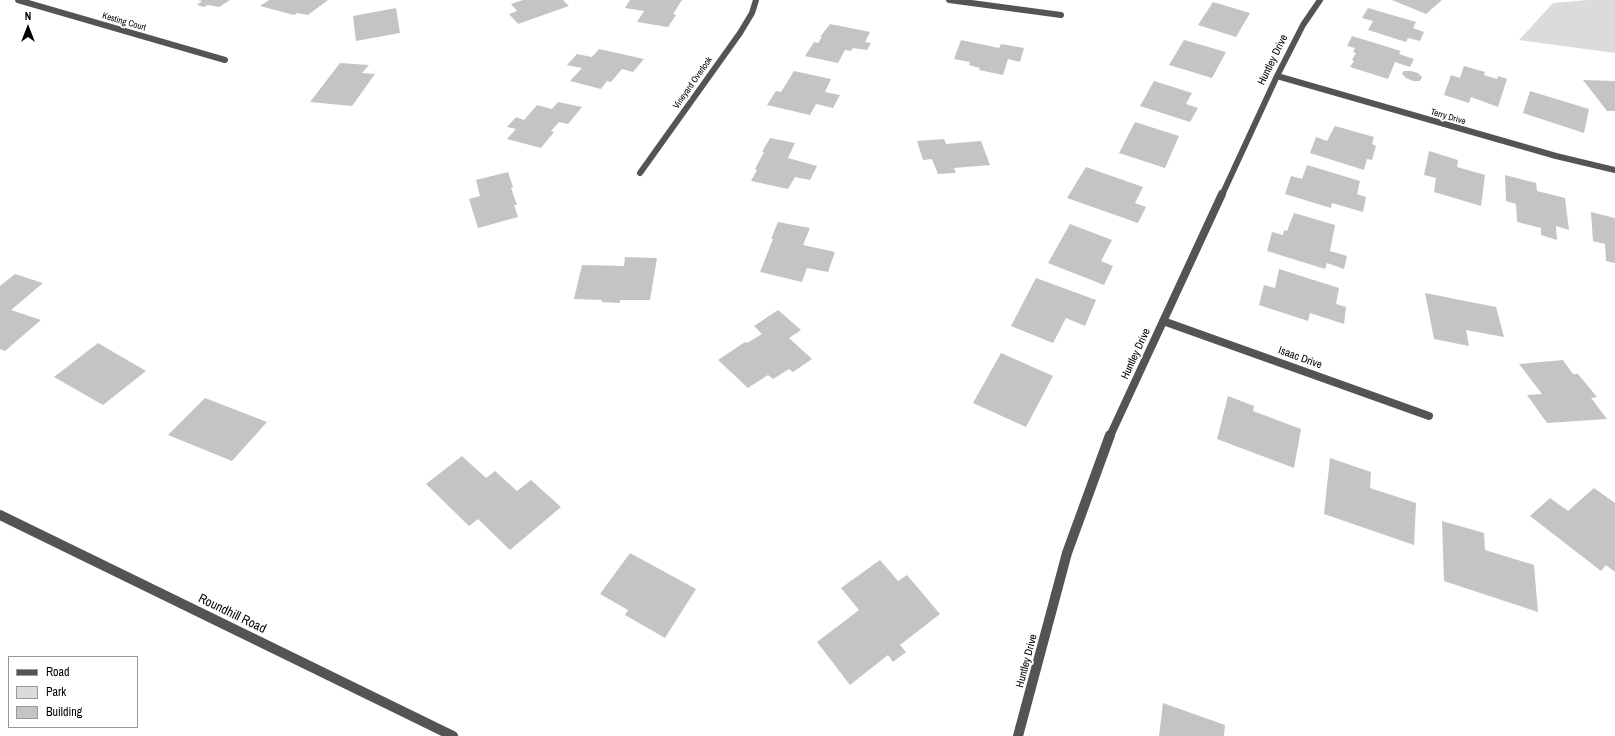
<!DOCTYPE html>
<html>
<head>
<meta charset="utf-8">
<style>
	body { margin:0 }
	#map { position:relative; width:1615px; height:736px; overflow:hidden; background:#fff; font-family:"Archivo Narrow",sans-serif }
	canvas { display:block }
	.legend { position:absolute; left:8px; top:656px; width:130px; height:72px; box-sizing:border-box; background:#fff; border:1px solid #999; margin:0; padding:5px 7px; list-style:none; font-size:12px; color:#000 }
	.legend li { display:flex; align-items:center; gap:8px; height:20px }
	.legend b { width:20px; border:1px solid #999 }
	.north { position:absolute; left:8px; top:8px; width:40px; height:40px; -webkit-text-stroke:3px #fff; paint-order:stroke; rotate:0deg; font-size:11px; font-weight:700; line-height:16px; text-align:center; color:#000 }
	.north::after { content:''; display:block; margin:auto; width:14px; height:18px; background:#000; clip-path:polygon(50% 0,100% 100%,50% 72%,0 100%) }
</style>
</head>
<body>
<div id="map">
<canvas width="1615" height="736"></canvas>
<ul class="legend">
<li><b style="height:5px;background:#545454"></b>Road</li>
<li><b style="height:11px;background:#dbdbdb"></b>Park</li>
<li><b style="height:11px;background:#c4c4c4"></b>Building</li>
</ul>
<div class="north">N</div>
</div>
<script>
const g = document.querySelector('canvas').getContext('2d');
g.lineJoin = 'round';
function fillPath(path, color) {
  g.fillStyle = color;
  g.fill(path, 'evenodd');
}
function poly(rows) {
  const path = new Path2D();
  for (const r of rows) {
    path.moveTo(r[0], r[1]);
    for (let i = 2; i < r.length; i += 2) path.lineTo(r[i], r[i + 1]);
  }
  return path;
}
function trace(path, color, width, dash) {
  g.strokeStyle = color;
  g.lineWidth = width;
  g.lineCap = dash ? 'butt' : 'round';
  g.setLineDash(dash || []);
  g.stroke(path);
}
function label(font, color, halo, rows, align = 'center') {
  g.font = font + ' "Archivo Narrow",sans-serif';
  g.lineWidth = 4;
  g.setLineDash([]);
  g.textBaseline = 'middle';
  g.strokeStyle = halo;
  g.fillStyle = color;
  for (const [text, x, y, turn = 0] of rows) {
    g.save();
    g.translate(x, y);
    g.rotate((+turn || 0) * Math.PI / 180);
    g.textAlign = isNaN(turn) ? turn : align;
    if (halo) g.strokeText(text, 0, 0);
    g.fillText(text, 0, 0);
    g.restore();
  }
}
fillPath(poly([
	[1588,0,1615,0,1615,53,1519,40,1553,3]
]), '#dbdbdb');
fillPath(poly([
	[198,0,230,0,219,7,208,5,204,7,197,5,202,1],
	[269,0,328,0,308,15,297,13,294,15,260,6],
	[523,0,563,0,569,6,518,24,509,14,517,11,511,4],
	[630,0,682,0,673,14,676,15,668,27,637,22,644,11,625,8],
	[1392,0,1442,0,1426,14],
	[1213,2,1250,13,1236,37,1198,25],
	[396,8,400,33,356,41,353,16],
	[1368,8,1416,22,1413,28,1424,32,1420,41,1408,38,1406,42,1368,30,1373,21,1362,18],
	[830,24,870,32,865,42,871,43,867,50,853,48,851,51,845,50,838,63,805,56,814,42,818,43,822,37,820,37],
	[1352,36,1401,51,1399,54,1414,59,1410,67,1395,62,1388,79,1350,67,1354,61,1352,60,1356,53,1353,52,1355,48,1347,46],
	[961,40,999,48,1001,44,1024,48,1020,62,1008,59,1003,75,979,70,980,68,969,65,970,62,954,59],
	[1184,40,1226,52,1212,78,1169,65],
	[599,49,644,59,633,72,622,69,611,82,607,81,601,89,570,81,582,68,567,65,577,54,592,57],
	[340,63,369,65,362,73,375,74,352,106,310,102],
	[1464,66,1485,72,1484,75,1497,79,1498,76,1507,79,1498,107,1471,97,1469,103,1444,95,1451,75,1460,78],
	[794,71,831,79,825,92,840,95,833,108,816,104,810,115,767,105,776,91,781,92],
	[1404,71,1411,71,1418,73,1422,77,1420,81,1413,81,1406,78,1402,74],
	[1583,80,1615,81,1615,111,1607,111],
	[1154,81,1192,93,1186,104,1198,108,1190,122,1140,106],
	[1530,91,1589,109,1584,133,1523,113],
	[558,102,582,107,568,124,559,122,551,131,554,132,541,148,507,139,516,129,507,127,516,117,524,120,537,105,552,109],
	[1135,122,1179,136,1165,168,1119,153],
	[1335,126,1374,137,1372,144,1376,146,1372,160,1367,159,1364,170,1310,153,1316,137,1327,141],
	[770,138,795,143,788,158,817,166,810,180,795,177,788,189,751,181,757,170,755,169,764,152,762,152],
	[944,139,946,144,981,141,990,165,954,168,956,173,938,174,932,159,923,160,917,141],
	[1429,151,1458,160,1457,167,1485,175,1481,206,1434,192,1436,178,1424,175],
	[1307,165,1360,181,1357,194,1366,197,1363,212,1332,203,1331,208,1285,194,1291,176,1302,179],
	[1086,167,1143,187,1135,203,1146,207,1138,223,1067,198],
	[508,172,513,187,511,188,517,205,514,205,518,217,478,228,469,199,480,196,476,180],
	[1505,175,1536,183,1537,191,1565,198,1569,230,1556,226,1557,240,1541,235,1541,228,1517,222,1516,204,1506,201],
	[1591,212,1615,218,1615,263,1606,261,1605,244,1593,241],
	[1294,213,1335,225,1330,251,1347,256,1344,269,1327,263,1325,269,1267,251,1272,232,1283,235,1284,230,1287,231],
	[778,222,810,228,803,245,835,252,828,272,807,268,802,282,760,272,773,239,771,239],
	[1070,224,1112,240,1101,261,1113,266,1104,285,1048,263],
	[625,257,657,258,650,300,620,300,620,303,601,302,602,300,574,299,582,265,624,266],
	[1279,269,1339,288,1336,304,1346,307,1344,324,1310,313,1308,321,1259,305,1264,285,1275,288],
	[15,274,43,283,11,310,41,320,5,351,0,349,0,286],
	[1036,278,1096,300,1085,326,1066,318,1053,343,1011,326],
	[1425,293,1496,307,1504,337,1466,330,1469,346,1434,339],
	[778,310,801,330,789,338,812,359,793,372,789,369,773,379,768,375,748,388,718,360,745,342,747,343,762,334,754,326],
	[98,343,146,371,103,405,54,377],
	[1001,353,1053,376,1026,427,973,403],
	[1563,360,1573,374,1578,374,1597,397,1591,398,1607,419,1547,423,1527,395,1542,394,1519,364],
	[1228,396,1254,406,1253,411,1301,429,1294,468,1217,439],
	[205,398,267,422,232,461,168,435],
	[462,456,486,478,495,471,517,491,531,480,561,507,510,550,478,519,469,526,426,484],
	[1330,458,1371,472,1370,488,1416,503,1414,545,1324,514],
	[1594,488,1615,503,1615,572,1606,565,1601,571,1530,516,1550,498,1568,511],
	[1442,521,1484,533,1485,550,1534,565,1538,612,1444,581],
	[630,553,696,589,665,638,625,615,628,610,600,594],
	[880,560,898,581,907,575,940,614,900,645,906,652,893,662,888,655,850,685,817,642,859,610,841,588],
	[1163,703,1225,725,1224,736,1159,736]
]), '#c4c4c4');
trace(poly([
	[18,0,225,60],
	[949,0,1061,15],
	[1277,76,1556,156,1615,170],
	[640,173,740,33,752,13,756,0],
	[1222,195,1277,76,1303,25,1320,0]
]), '#545454', 6);
trace(poly([
	[1163,321,1429,416],
	[1110,436,1222,194]
]), '#545454', 8);
trace(poly([
	[0,515,453,736],
	[1018,736,1067,553,1110,435]
]), '#545454', 10);
label('9px', '#000', '#fff', [
	["Kesting Court",124,22,16],
	["Vineyard Overlook",693,83,-55],
	["Terry Drive",1448,117,16]
]);
label('11px', '#000', '#fff', [
	["Huntley Drive",1273,60,-64],
	["Huntley Drive",1136,354,-65],
	["Isaac Drive",1300,358,20],
	["Huntley Drive",1027,661,-75]
]);
label('13px', '#000', '#fff', [
	["Roundhill Road",232,614,26]
]);
</script>
</body>
</html>
